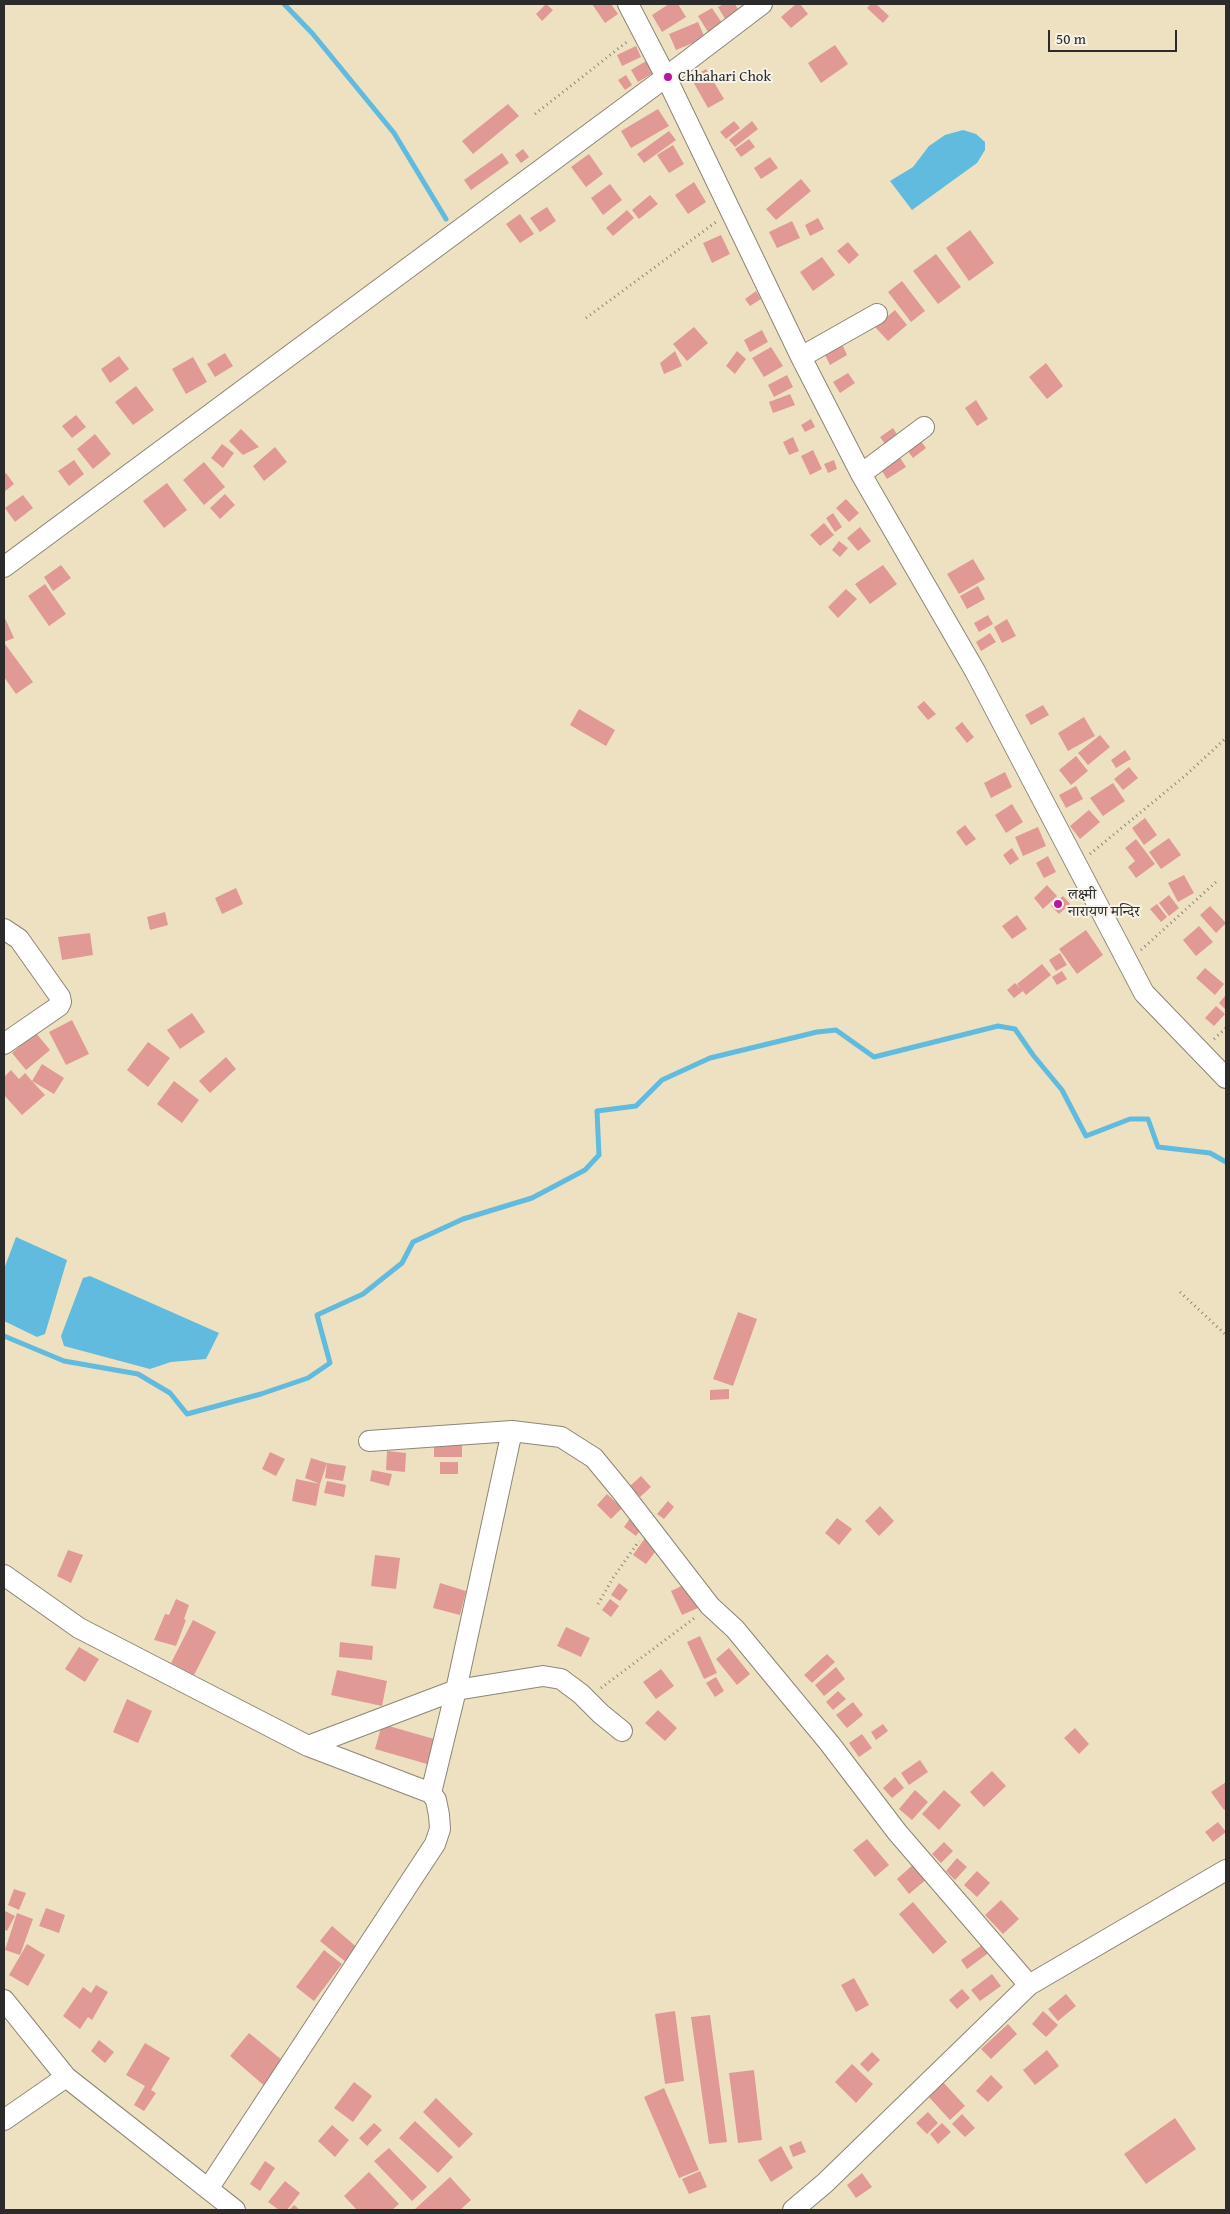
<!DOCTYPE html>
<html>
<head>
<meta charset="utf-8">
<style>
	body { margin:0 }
	#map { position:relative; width:1230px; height:2214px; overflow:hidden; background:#eee1c2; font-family:"Gentium Book Plus",serif }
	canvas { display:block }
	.frame { position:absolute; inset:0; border:5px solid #2b2b2b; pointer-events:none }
	.scale { position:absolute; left:1048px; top:30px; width:129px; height:22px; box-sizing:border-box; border:2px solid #2b2b2b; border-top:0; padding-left:6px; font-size:15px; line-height:18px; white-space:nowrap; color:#2b2b2b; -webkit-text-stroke:4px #f7f3e8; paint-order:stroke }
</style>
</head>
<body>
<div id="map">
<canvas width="1230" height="2214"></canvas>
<div class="frame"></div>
<div class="scale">50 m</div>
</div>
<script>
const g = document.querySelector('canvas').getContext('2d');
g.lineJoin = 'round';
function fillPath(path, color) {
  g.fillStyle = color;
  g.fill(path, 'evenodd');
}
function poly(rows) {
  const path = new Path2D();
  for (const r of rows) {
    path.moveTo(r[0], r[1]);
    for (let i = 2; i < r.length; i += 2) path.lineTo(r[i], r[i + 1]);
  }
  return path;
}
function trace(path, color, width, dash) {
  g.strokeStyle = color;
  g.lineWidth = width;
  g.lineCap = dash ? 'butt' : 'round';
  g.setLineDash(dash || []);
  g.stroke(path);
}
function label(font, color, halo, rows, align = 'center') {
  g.font = font + ' "Gentium Book Plus","Noto Serif Devanagari",serif';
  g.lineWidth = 4;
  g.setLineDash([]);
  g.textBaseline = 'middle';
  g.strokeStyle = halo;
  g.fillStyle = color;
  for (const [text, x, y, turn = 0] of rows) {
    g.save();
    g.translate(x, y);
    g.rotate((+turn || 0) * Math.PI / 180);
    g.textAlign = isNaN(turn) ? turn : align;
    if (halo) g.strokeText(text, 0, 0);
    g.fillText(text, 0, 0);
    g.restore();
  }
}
fillPath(poly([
	[963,130,976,134,985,142,985,150,977,163,912,210,890,181,913,167,929,146,945,135],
	[16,1237,67,1260,45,1334,37,1337,4,1321,4,1269],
	[90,1276,219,1333,206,1359,171,1362,150,1369,64,1346,61,1336,83,1278]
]), '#60bbde');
trace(poly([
	[284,4,312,33,394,133,446,219],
	[4,1336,64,1361,138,1374,170,1393,187,1414,261,1394,308,1378,330,1363,317,1315,363,1294,402,1263,413,1242,463,1219,532,1198,585,1170,599,1155,597,1111,636,1106,662,1080,710,1058,817,1032,836,1030,874,1057,998,1026,1015,1029,1033,1055,1062,1090,1086,1136,1130,1119,1148,1119,1158,1147,1210,1153,1226,1162]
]), '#60bbde', 5);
fillPath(poly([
	[546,4,553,10,542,21,536,14],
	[592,4,611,4,618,14,605,23],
	[669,4,678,4,686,17,662,32,652,15],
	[724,4,735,4,739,11,725,19,718,7],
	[796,4,800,4,808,14,791,28,781,17],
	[871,4,876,4,889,16,883,23,867,8],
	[712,8,722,23,708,32,698,16],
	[698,22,705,38,676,50,669,34],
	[835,45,848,64,821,83,808,63],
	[636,46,641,57,622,66,617,55],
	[646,61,653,73,638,82,631,70],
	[706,69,724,99,708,108,691,78],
	[626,75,632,85,625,90,618,80],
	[508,104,519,116,473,154,462,141],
	[658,109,669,126,631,148,621,131],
	[734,121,740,128,726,139,720,132],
	[752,121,758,129,735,147,729,140],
	[669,131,676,140,644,163,637,154],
	[749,139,755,147,741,157,735,149],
	[673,145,684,164,669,173,657,155],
	[523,149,529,157,521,163,515,155],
	[502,153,509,163,471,190,464,180],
	[589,154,603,174,586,187,571,167],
	[770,157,778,168,761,179,754,168],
	[801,179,811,191,776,220,766,209],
	[694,182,706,202,688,214,675,195],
	[610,184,622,200,603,215,591,198],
	[650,195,658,204,639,219,632,210],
	[547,207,556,221,540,232,530,218],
	[627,210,634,218,613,236,606,228],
	[520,214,534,234,520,243,506,224],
	[818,218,824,229,810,236,805,225],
	[792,221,800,238,777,248,769,232],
	[970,230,994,263,969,281,946,248],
	[721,235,730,254,712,263,703,243],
	[848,242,859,255,849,264,837,251],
	[936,254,961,287,938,304,913,271],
	[822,257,835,275,813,291,800,272],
	[902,281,925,311,911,322,888,292],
	[756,291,761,299,750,306,745,299],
	[895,310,907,325,888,341,875,327],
	[694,327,708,343,687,361,673,344],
	[762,330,768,342,750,352,744,340],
	[842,344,847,355,830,365,824,353],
	[771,347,783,366,764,377,752,358],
	[675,351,682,366,664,374,660,363],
	[737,351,746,359,735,374,726,366],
	[225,353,233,366,215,377,207,364],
	[119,356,129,369,110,383,101,369],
	[193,357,207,382,186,394,172,369],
	[1046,363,1063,386,1047,399,1029,377],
	[848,373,855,383,840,393,833,382],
	[787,375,793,387,774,397,768,385],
	[136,386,154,410,133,425,115,402],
	[790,394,795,405,773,413,769,402],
	[976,400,988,419,977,426,965,408],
	[76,415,86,427,72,438,62,426],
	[811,419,815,427,805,432,801,425],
	[893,428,900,439,888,448,880,437],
	[241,429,259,447,243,455,229,441],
	[95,434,111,454,93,469,77,449],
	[793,437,799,451,789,455,783,442],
	[920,440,926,448,913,458,907,450],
	[222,444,234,453,223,468,211,458],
	[275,447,287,462,264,481,253,466],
	[813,450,822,469,810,475,801,456],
	[899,456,906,467,887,479,880,468],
	[74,460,84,474,69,486,58,471],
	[834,460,837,469,828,473,824,464],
	[204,462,225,487,204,505,183,480],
	[6,473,14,484,4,492,4,474],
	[167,483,187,510,164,528,143,501],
	[225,494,235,505,220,519,210,508],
	[23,495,33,508,15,522,5,508],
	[846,499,859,513,849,522,836,508],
	[833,513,842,527,835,532,826,518],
	[824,523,834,535,820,546,810,535],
	[860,527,871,541,858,551,847,538],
	[839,541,848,548,840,557,832,550],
	[973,559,985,579,959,594,947,574],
	[61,565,71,578,53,591,44,577],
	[883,565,897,584,870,604,855,584],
	[45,584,66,614,49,626,28,596],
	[978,586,985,599,967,609,960,596],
	[846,589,857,599,838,618,828,607],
	[988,615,993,624,979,632,974,623],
	[4,616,14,638,4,642],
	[1007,619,1016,636,1002,643,994,627],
	[990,633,996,642,981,651,976,642],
	[5,644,33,682,16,694,4,677,4,646],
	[924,701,936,714,928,720,917,707],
	[1043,705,1049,715,1031,725,1025,715],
	[579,709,615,730,606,746,570,725],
	[1084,717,1095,736,1068,751,1058,733],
	[962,722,974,737,967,743,955,728],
	[1100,735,1110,747,1088,765,1078,753],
	[1125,750,1131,759,1116,768,1111,760],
	[1076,756,1088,771,1071,785,1059,770],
	[1129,767,1138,778,1123,790,1114,779],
	[1005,772,1012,787,991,798,984,783],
	[1113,783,1125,801,1103,816,1090,798],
	[1076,786,1083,799,1066,808,1059,795],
	[1012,804,1023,822,1006,833,995,815],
	[1089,810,1100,822,1080,839,1070,826],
	[1145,818,1157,835,1144,845,1132,828],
	[965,825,976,839,966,846,956,832],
	[1038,827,1046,846,1023,856,1015,837],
	[1169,838,1181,855,1161,869,1149,852],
	[1136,839,1155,864,1136,878,1128,867,1135,861,1125,848],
	[1012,848,1019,859,1010,865,1003,855],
	[1048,856,1056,872,1044,878,1036,863],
	[1184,875,1194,893,1178,902,1168,883],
	[1047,885,1057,896,1043,909,1034,898],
	[236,888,243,904,222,914,215,898],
	[1169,895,1179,908,1169,916,1159,903],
	[1063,896,1070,904,1059,914,1051,906],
	[1157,904,1167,917,1161,922,1150,909],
	[1210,906,1226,923,1216,933,1200,915],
	[165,912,168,925,150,930,147,917],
	[1017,915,1027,929,1012,939,1002,926],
	[1199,926,1213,942,1196,956,1183,940],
	[1086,930,1103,955,1077,974,1059,949],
	[90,933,93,955,62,960,58,937],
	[1060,953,1067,965,1056,971,1049,960],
	[1042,964,1051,975,1026,995,1017,984],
	[1205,968,1224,984,1215,995,1196,978],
	[1062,971,1067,979,1057,985,1052,977],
	[1015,983,1023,991,1014,998,1007,990],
	[1225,996,1226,997,1226,1010,1219,1003],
	[1216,1006,1225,1014,1214,1026,1205,1018],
	[192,1013,205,1032,180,1049,167,1030],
	[72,1020,89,1054,66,1065,49,1032],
	[36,1033,50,1050,26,1070,12,1053],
	[148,1042,170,1058,148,1087,127,1070],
	[226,1057,236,1069,210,1093,199,1081],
	[42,1064,64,1078,54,1094,32,1081,45,1095,22,1115,4,1095,4,1077,11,1070,19,1079,25,1073,32,1081],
	[174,1081,199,1100,182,1123,157,1104],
	[738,1312,757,1319,733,1386,713,1379],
	[729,1389,729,1399,710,1400,710,1390],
	[434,1444,462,1444,462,1457,434,1457],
	[387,1451,406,1453,405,1472,386,1470],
	[270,1452,285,1459,276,1476,262,1469],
	[311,1458,327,1463,320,1484,316,1506,292,1501,296,1479,320,1484,305,1478],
	[440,1462,458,1462,458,1474,440,1474],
	[327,1463,346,1466,343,1481,325,1478],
	[372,1470,392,1474,389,1486,370,1481],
	[641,1476,651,1487,640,1497,630,1486],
	[327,1481,346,1485,344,1497,324,1493],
	[607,1494,622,1508,611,1519,597,1505],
	[668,1501,674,1507,664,1519,657,1514],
	[880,1506,894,1521,879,1536,865,1521],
	[631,1517,643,1526,636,1536,624,1527],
	[837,1518,852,1529,839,1545,825,1533],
	[645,1538,658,1548,646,1564,633,1555],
	[68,1550,83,1555,71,1583,57,1576],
	[375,1555,400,1558,396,1589,371,1586],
	[440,1583,466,1591,460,1615,433,1608],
	[619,1583,628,1590,620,1601,611,1595],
	[688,1583,698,1608,682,1615,671,1591],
	[176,1599,189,1605,184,1619,186,1620,176,1646,154,1640,165,1614,169,1615],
	[610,1599,619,1606,611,1617,602,1610],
	[193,1620,216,1632,194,1675,171,1663],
	[566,1627,590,1638,581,1657,557,1646],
	[700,1636,717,1673,704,1679,687,1642],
	[340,1642,373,1646,372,1660,339,1657],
	[79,1647,99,1659,85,1682,65,1669],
	[729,1648,750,1674,737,1685,716,1659],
	[827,1654,835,1662,812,1683,804,1675],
	[836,1667,845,1679,824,1696,815,1685],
	[661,1669,674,1686,656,1699,643,1682],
	[337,1670,387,1681,382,1706,331,1695],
	[716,1677,724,1691,715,1697,706,1683],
	[838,1691,846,1699,833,1710,826,1702],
	[127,1699,152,1711,138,1743,113,1732],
	[853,1702,863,1715,847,1728,836,1715],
	[658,1710,677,1728,665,1741,645,1723],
	[382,1724,434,1739,427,1764,375,1749],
	[883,1724,888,1731,876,1740,871,1732],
	[1075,1728,1089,1744,1079,1754,1064,1738],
	[862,1734,872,1748,859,1757,849,1743],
	[920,1760,928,1772,909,1785,901,1773],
	[992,1771,1006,1786,984,1807,970,1792],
	[895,1777,904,1788,892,1798,883,1788],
	[1226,1782,1226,1809,1224,1810,1211,1792],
	[915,1790,928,1802,912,1820,899,1809],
	[944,1790,961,1805,939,1830,922,1814],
	[1218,1822,1226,1832,1213,1842,1205,1832],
	[867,1839,889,1865,875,1877,853,1850],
	[944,1842,953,1851,941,1863,932,1854],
	[957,1858,967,1867,955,1880,946,1871],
	[915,1863,928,1878,909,1894,897,1879],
	[977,1871,990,1883,977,1897,964,1885],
	[14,1889,26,1893,19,1910,8,1905],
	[1001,1900,1019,1919,1003,1934,985,1915],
	[913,1902,947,1942,933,1954,899,1914],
	[46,1908,65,1915,59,1933,39,1926],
	[5,1911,15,1916,7,1931,4,1929],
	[17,1913,33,1919,20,1955,5,1950],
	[332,1926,359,1949,347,1963,320,1941],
	[985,1943,991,1951,967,1969,961,1960],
	[27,1944,45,1955,28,1986,9,1975],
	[324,1950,342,1964,314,2001,296,1987],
	[992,1974,1001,1986,980,2001,971,1990],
	[854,1978,869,2005,856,2012,841,1985],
	[96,1985,108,1992,92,2020,88,2017,80,2029,63,2016,83,1987,91,1993],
	[962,1989,970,1998,957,2009,949,2000],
	[1066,1994,1076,2006,1058,2021,1048,2009],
	[675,2011,684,2081,665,2084,655,2014],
	[1043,2011,1058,2025,1046,2037,1032,2024],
	[710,2015,727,2142,709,2144,691,2017],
	[1008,2024,1017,2034,991,2059,981,2049],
	[249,2033,288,2065,268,2089,230,2056],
	[99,2040,114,2052,105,2063,91,2051],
	[145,2043,170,2058,151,2090,156,2093,144,2111,134,2105,145,2086,126,2075],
	[1047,2050,1059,2066,1035,2085,1023,2070],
	[872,2052,880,2060,868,2072,860,2064],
	[852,2064,873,2084,856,2103,835,2082],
	[754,2070,762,2140,738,2143,729,2073],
	[991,2075,1003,2087,988,2102,976,2091],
	[942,2081,965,2106,950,2120,927,2095],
	[354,2082,372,2096,353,2122,334,2108],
	[664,2088,699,2170,679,2178,644,2097],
	[436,2098,473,2134,459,2148,423,2112],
	[928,2112,938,2123,927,2134,916,2123],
	[962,2114,975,2128,965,2137,952,2124],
	[1175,2118,1196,2149,1146,2184,1124,2154],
	[415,2121,453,2157,438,2173,399,2138],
	[374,2123,382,2130,367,2146,359,2138],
	[942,2123,951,2132,938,2144,930,2134],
	[332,2125,349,2140,335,2157,318,2141],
	[801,2141,806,2152,793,2157,789,2146],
	[781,2146,793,2168,771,2182,758,2160],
	[389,2148,427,2187,412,2201,374,2161],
	[265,2161,275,2168,260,2191,250,2184],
	[700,2171,707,2187,689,2194,682,2179],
	[369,2172,399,2204,392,2210,357,2210,344,2196],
	[862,2173,872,2187,856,2198,847,2185],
	[450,2177,471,2200,460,2210,414,2210],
	[285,2181,300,2193,287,2210,279,2210,268,2202],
	[294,2205,300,2210,289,2210]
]), '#e09994');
const minor = poly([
	[628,4,666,77,801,357,861,474,975,671,1144,993,1226,1078],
	[801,357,877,314],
	[861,474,924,427],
	[4,567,666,77,762,4],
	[4,929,19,939,60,997,61,1002,59,1006,4,1044],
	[369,1441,512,1431,561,1437,594,1458,622,1492,710,1606,735,1629,830,1744,897,1832,1029,1985],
	[4,1575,79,1628,308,1746,431,1793],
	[308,1746,456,1690,543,1676,561,1679,581,1694,601,1714,622,1731],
	[4,2000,66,2077,235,2210],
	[4,2120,66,2077],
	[208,2189,435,1844,440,1829,439,1815,436,1800,431,1793,456,1690,512,1431],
	[793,2210,825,2183,1029,1985,1226,1870]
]);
trace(minor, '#8c8676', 22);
trace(poly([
	[535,114,628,41],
	[586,318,716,222],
	[1090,854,1186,775,1226,738],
	[1141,950,1216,882],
	[1214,1039,1226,1028],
	[1180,1292,1226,1335],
	[598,1604,613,1578,639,1541],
	[601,1688,696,1617]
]), '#8c8676', 3, [1, 4]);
trace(minor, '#fff', 20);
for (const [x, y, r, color] of [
	[668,77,5,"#b5179e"],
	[1058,904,5,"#b5179e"]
]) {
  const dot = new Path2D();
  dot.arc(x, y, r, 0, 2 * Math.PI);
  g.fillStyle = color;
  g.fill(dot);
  trace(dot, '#f7f3e8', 2);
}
label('15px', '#2b2b2b', '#f7f3e8', [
	["Chhahari Chok",678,77],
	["लक्ष्मी",1068,895],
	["नारायण मन्दिर",1068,912]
], 'left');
</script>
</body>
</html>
